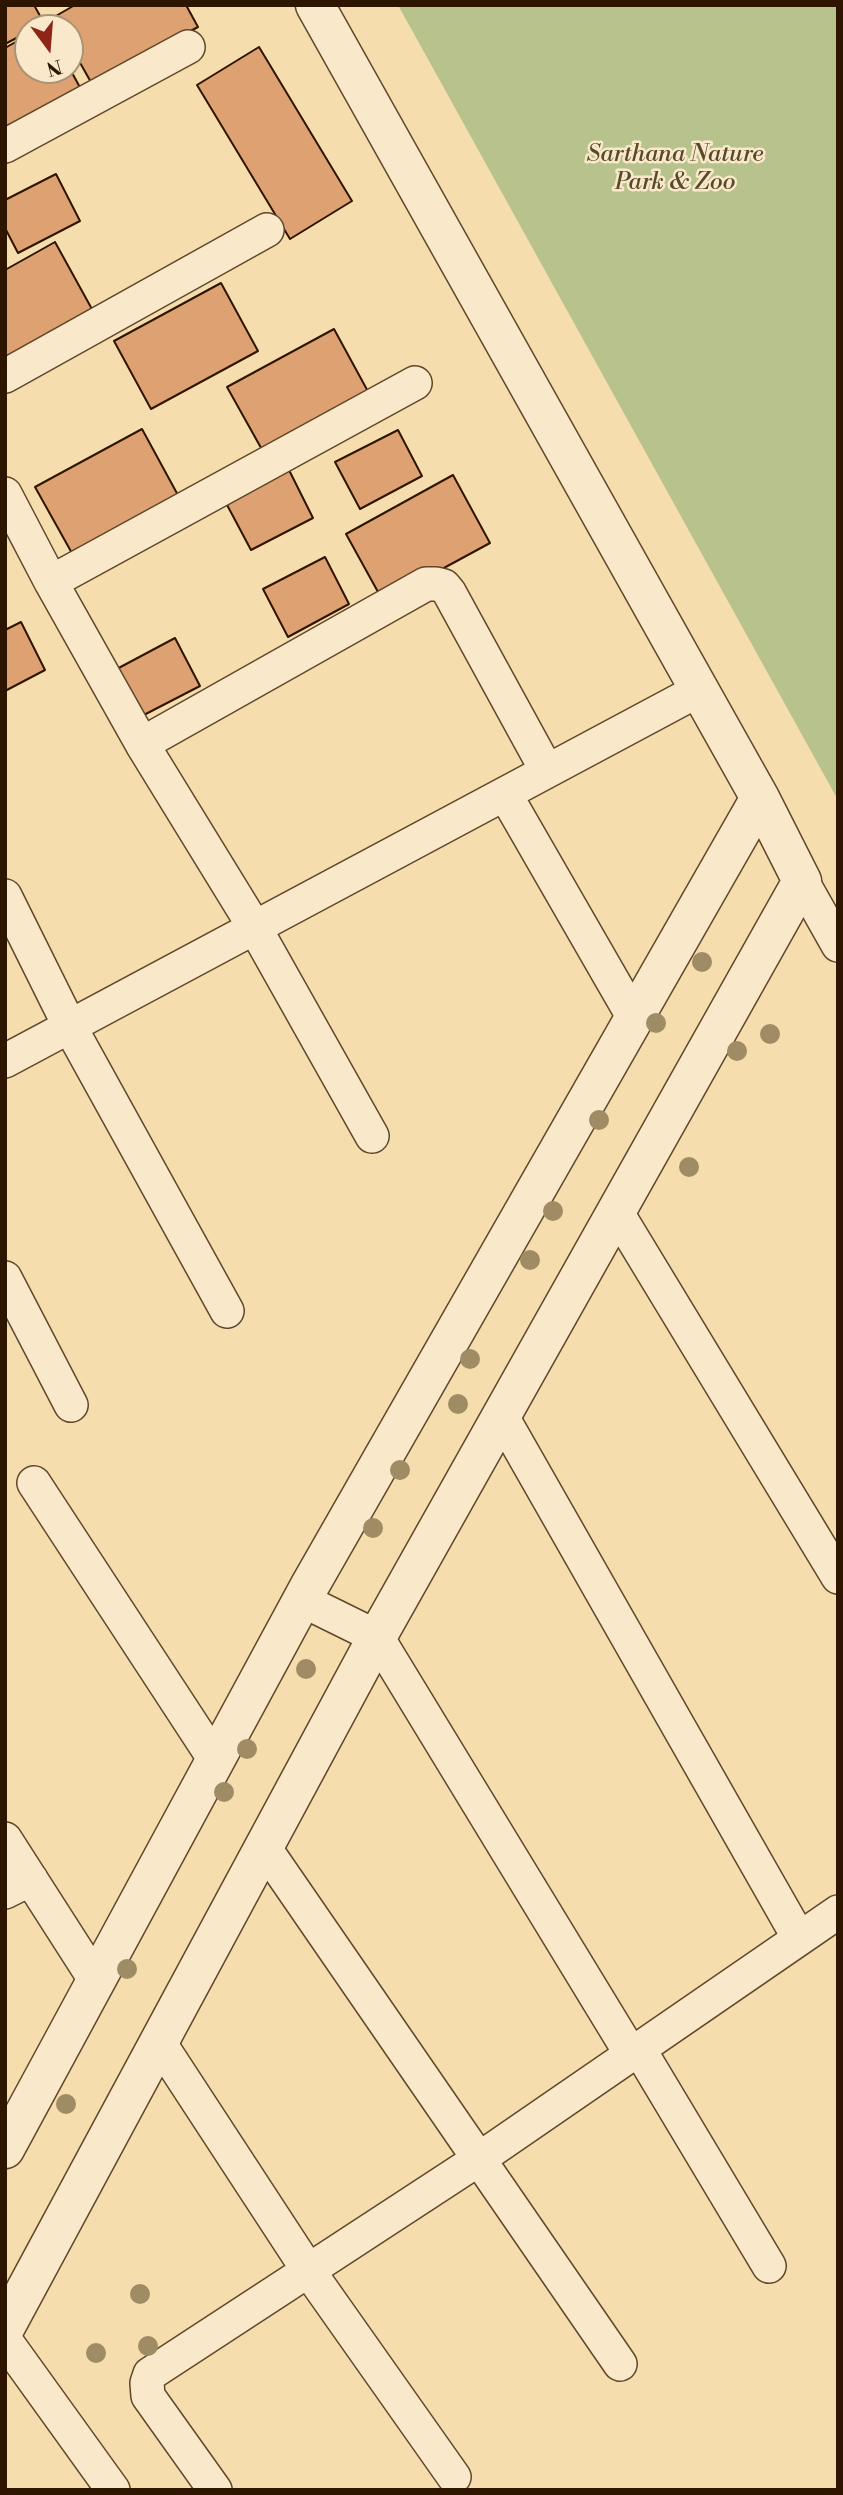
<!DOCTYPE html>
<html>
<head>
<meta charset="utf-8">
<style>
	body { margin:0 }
	#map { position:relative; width:843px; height:2495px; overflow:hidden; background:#f6ddad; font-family:"Libre Bodoni",serif }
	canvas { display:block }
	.frame { position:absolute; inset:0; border:7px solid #2e1500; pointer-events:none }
	.north { position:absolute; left:14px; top:14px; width:70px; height:70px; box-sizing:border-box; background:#f9e9ca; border:2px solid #a89479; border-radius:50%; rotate:164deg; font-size:19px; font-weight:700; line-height:28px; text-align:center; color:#2e1500 }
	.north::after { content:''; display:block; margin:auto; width:24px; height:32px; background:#8f2418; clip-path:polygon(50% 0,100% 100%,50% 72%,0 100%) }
</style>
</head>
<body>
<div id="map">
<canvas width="843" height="2495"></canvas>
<div class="frame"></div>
<div class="north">N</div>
</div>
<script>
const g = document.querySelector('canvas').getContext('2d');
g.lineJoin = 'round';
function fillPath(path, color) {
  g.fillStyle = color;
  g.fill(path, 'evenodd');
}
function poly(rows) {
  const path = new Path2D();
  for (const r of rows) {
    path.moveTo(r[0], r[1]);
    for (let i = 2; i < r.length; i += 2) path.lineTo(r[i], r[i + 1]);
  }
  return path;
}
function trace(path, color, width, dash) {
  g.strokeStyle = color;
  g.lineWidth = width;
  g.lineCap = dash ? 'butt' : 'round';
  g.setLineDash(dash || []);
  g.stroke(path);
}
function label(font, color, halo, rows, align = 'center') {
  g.font = font + ' "Libre Bodoni",serif';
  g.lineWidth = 5;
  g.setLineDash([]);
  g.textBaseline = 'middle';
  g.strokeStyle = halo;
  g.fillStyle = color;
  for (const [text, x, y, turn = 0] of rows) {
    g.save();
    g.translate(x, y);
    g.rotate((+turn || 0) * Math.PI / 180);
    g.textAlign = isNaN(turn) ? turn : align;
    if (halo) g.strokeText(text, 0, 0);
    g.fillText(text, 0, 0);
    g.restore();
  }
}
fillPath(poly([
	[398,5,838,5,838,800]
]), '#b8c28d');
const building = poly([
	[5,5,34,5,44,23,34,28,28,28,28,32,5,44,5,5],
	[75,5,186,5,198,27,92,84,70,45,70,28,61,28,54,17,75,5],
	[28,35,28,70,70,69,83,93,5,136,5,48,28,35],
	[259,47,352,201,290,239,197,85,259,47],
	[56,174,80,221,18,253,5,228,5,200,56,174],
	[55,242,93,311,5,358,5,270,55,242],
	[221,283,258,351,151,409,114,341,221,283],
	[334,329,371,397,265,455,227,387,334,329],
	[142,429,179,497,73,555,35,487,142,429],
	[398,430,422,476,360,509,335,462,398,430],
	[289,470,313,518,251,550,226,503,289,470],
	[453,475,490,543,383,601,346,534,453,475],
	[325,557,349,604,288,637,263,589,325,557],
	[21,622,45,670,5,691,5,630,21,622],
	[175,638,200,686,138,718,113,671,175,638]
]);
fillPath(building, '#dea171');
trace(building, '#2e1500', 2);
const minor = poly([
	[5,146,188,47],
	[5,376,267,230],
	[5,494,51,582,142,744,255,928,372,1136],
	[51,582,415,383],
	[142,744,426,584,436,584,444,586,449,592,547,771],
	[505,794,634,1018],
	[802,881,838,945],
	[5,896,70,1027,227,1311],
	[5,1061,699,690],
	[616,1211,838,1577],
	[5,1278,71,1405],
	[501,1415,799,1938],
	[34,1483,215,1760],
	[302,1600,377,1637,631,2054],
	[5,1839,96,1981],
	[264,1847,620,2364],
	[5,1892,31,1879],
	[159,2042,308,2270,454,2477],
	[639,2049,769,2266],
	[5,2340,113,2490],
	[215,2490,148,2396,147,2383,150,2374,479,2159,838,1912]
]);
const tertiary = poly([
	[5,2149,309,1587,760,798],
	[5,2328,377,1637,802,881,760,798,315,5]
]);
trace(minor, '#60472b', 36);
trace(tertiary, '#60472b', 41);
trace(minor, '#f9e9ca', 33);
trace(tertiary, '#f9e9ca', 38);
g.fillStyle = '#9f8c65';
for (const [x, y] of [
	[702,962],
	[656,1023],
	[770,1034],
	[737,1051],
	[599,1120],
	[689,1167],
	[553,1211],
	[530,1260],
	[470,1359],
	[458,1404],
	[400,1470],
	[373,1528],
	[306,1669],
	[247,1749],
	[224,1792],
	[127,1969],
	[66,2104],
	[140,2294],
	[148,2346],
	[96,2353]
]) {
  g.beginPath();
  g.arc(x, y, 10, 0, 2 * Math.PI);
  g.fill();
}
label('italic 24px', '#57492a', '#f9e9ca', [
	["Sarthana Nature",675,155],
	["Park & Zoo",675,183]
]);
</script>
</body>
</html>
